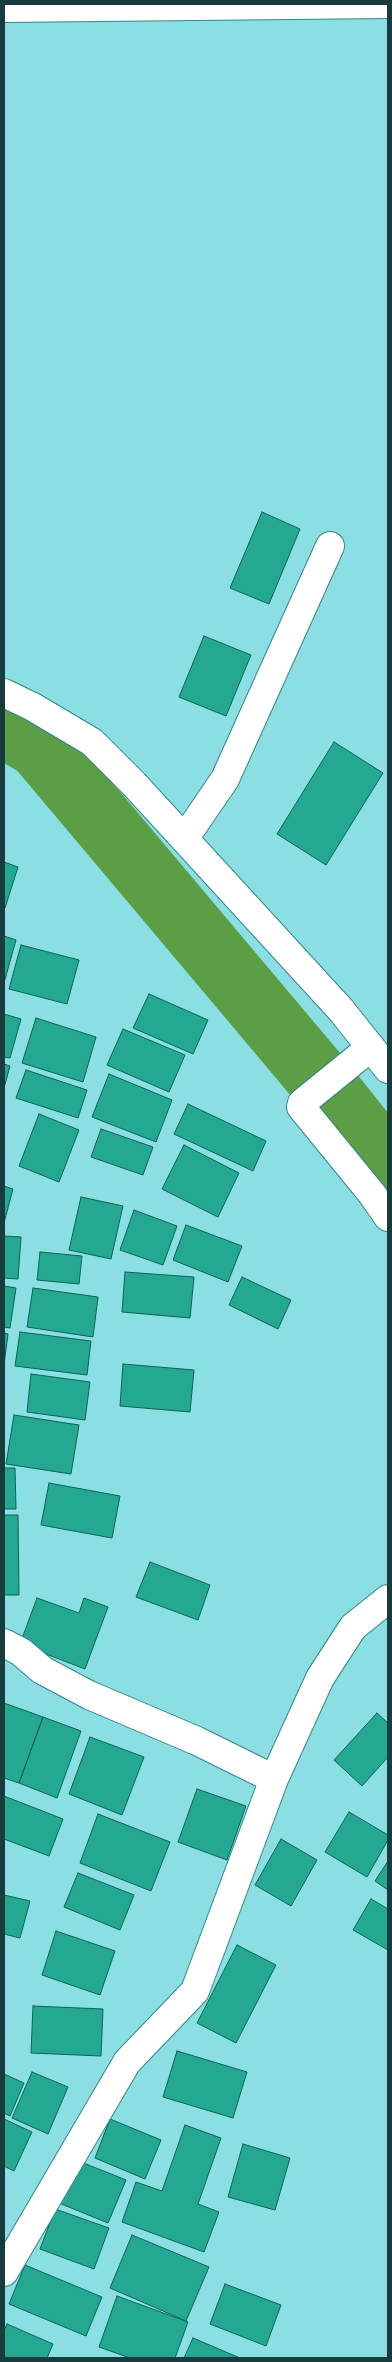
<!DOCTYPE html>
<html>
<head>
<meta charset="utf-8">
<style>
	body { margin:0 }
	#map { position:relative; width:392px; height:2362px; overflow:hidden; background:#8bdee1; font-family:"Alegreya Sans",sans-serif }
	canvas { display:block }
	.frame { position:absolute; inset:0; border:5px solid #183c3d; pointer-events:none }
</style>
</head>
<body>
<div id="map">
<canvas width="392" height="2362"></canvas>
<div class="frame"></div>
</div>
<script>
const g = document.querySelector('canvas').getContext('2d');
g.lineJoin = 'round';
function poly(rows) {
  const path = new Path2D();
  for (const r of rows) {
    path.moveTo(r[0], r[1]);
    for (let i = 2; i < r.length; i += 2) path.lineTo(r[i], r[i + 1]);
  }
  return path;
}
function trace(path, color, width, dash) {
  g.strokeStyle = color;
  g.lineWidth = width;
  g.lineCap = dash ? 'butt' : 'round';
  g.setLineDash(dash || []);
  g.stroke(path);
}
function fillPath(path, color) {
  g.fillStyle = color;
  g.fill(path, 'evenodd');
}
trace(poly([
	[4,725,39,746,321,1081,388,1165]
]), '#5b9e45', 65);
const building = poly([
	[262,512,300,529,269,604,230,588,262,512],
	[204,636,251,655,226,716,179,697,204,636],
	[334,742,383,773,326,865,277,834,334,742],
	[4,862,18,867,5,908,4,908,4,862],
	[4,936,16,940,4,983,4,936],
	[21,945,79,960,67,1004,9,989,21,945],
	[149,994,208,1020,193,1054,133,1028,149,994],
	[4,1014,21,1019,10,1058,4,1057,4,1014],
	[36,1018,96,1037,83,1082,22,1063,36,1018],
	[123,1029,185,1055,169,1092,107,1065,123,1029],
	[4,1064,10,1066,4,1088,4,1064],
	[26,1070,87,1090,78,1118,16,1098,26,1070],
	[109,1074,172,1100,156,1142,92,1117,109,1074],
	[188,1104,266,1141,253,1171,174,1134,188,1104],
	[39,1114,79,1130,59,1182,19,1166,39,1114],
	[101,1129,153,1147,143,1175,91,1157,101,1129],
	[184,1145,239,1173,218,1217,162,1189,184,1145],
	[4,1186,13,1189,4,1223,4,1186],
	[81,1197,123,1206,111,1259,69,1250,81,1197],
	[134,1210,177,1226,163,1265,120,1250,134,1210],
	[186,1225,242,1246,228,1282,173,1260,186,1225],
	[4,1236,21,1237,18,1279,4,1278,4,1236],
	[40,1252,82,1256,79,1284,37,1280,40,1252],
	[125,1272,194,1277,190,1318,122,1312,125,1272],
	[242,1277,291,1300,278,1329,229,1305,242,1277],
	[4,1286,16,1288,10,1328,4,1327,4,1286],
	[33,1288,98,1297,93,1337,27,1327,33,1288],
	[20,1332,91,1341,87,1375,15,1366,20,1332],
	[4,1333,8,1334,4,1365,4,1333],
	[123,1364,194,1370,190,1412,120,1406,123,1364],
	[31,1374,90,1382,85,1420,27,1412,31,1374],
	[14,1415,79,1425,71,1474,6,1464,14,1415],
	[4,1468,15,1468,16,1509,4,1509,4,1468],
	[49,1483,120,1496,112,1538,41,1525,49,1483],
	[4,1515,18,1515,19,1595,4,1595,4,1515],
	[150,1562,210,1585,198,1620,136,1597,150,1562],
	[37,1598,79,1613,84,1598,108,1607,85,1669,20,1644,37,1598],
	[4,1703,43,1717,19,1783,4,1778,4,1703],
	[377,1713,388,1723,388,1757,362,1786,334,1760,377,1713],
	[43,1717,81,1731,57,1798,19,1783,43,1717],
	[90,1737,144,1757,122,1815,69,1794,90,1737],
	[197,1789,246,1806,227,1860,178,1842,197,1789],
	[4,1796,63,1819,49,1856,4,1839,4,1796],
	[349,1812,388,1835,388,1840,367,1877,325,1852,349,1812],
	[98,1814,170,1842,151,1891,80,1863,98,1814],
	[281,1839,317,1860,291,1906,255,1885,281,1839],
	[388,1861,388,1890,375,1881,388,1861],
	[78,1873,134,1895,120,1930,64,1907,78,1873],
	[4,1895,30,1901,20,1938,4,1934,4,1895],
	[371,1899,388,1909,388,1950,353,1930,371,1899],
	[56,1931,115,1951,100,1995,42,1975,56,1931],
	[237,1945,276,1965,236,2043,197,2023,237,1945],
	[33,2006,103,2009,101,2056,31,2053,33,2006],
	[177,2051,247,2072,233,2118,163,2097,177,2051],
	[32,2072,68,2087,48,2134,12,2118,32,2072],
	[4,2074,24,2083,10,2116,4,2113,4,2074],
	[4,2119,32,2132,14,2171,4,2166,4,2119],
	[110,2119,161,2140,145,2179,95,2158,110,2119],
	[185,2125,221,2138,198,2204,219,2212,204,2252,122,2222,136,2182,162,2191,185,2125],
	[243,2144,290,2158,275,2210,228,2197,243,2144],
	[76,2160,126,2180,108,2223,59,2203,76,2160],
	[55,2209,109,2228,94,2269,40,2249,55,2209],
	[132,2235,209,2267,186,2321,110,2288,132,2235],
	[25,2265,102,2297,86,2336,9,2304,25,2265],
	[225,2284,281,2305,266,2346,210,2324,225,2284],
	[117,2296,188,2322,175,2358,130,2358,99,2347,117,2296],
	[7,2324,53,2344,47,2358,4,2358,4,2331,7,2324],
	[193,2338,240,2358,184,2358,193,2338]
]);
fillPath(building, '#24a892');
trace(building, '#076556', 1);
const street = poly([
	[4,8,388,4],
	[4,693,33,707,92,742,134,784,341,1010,388,1069],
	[184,839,225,779,330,546],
	[371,1047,302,1103,301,1107,372,1194,388,1217],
	[4,1643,21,1652,42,1670,89,1695,197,1741,274,1779],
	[4,2272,127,2062,195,1991,274,1779,320,1678,353,1627,388,1599]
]);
trace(street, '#32888b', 30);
trace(street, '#fff', 28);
</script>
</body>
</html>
